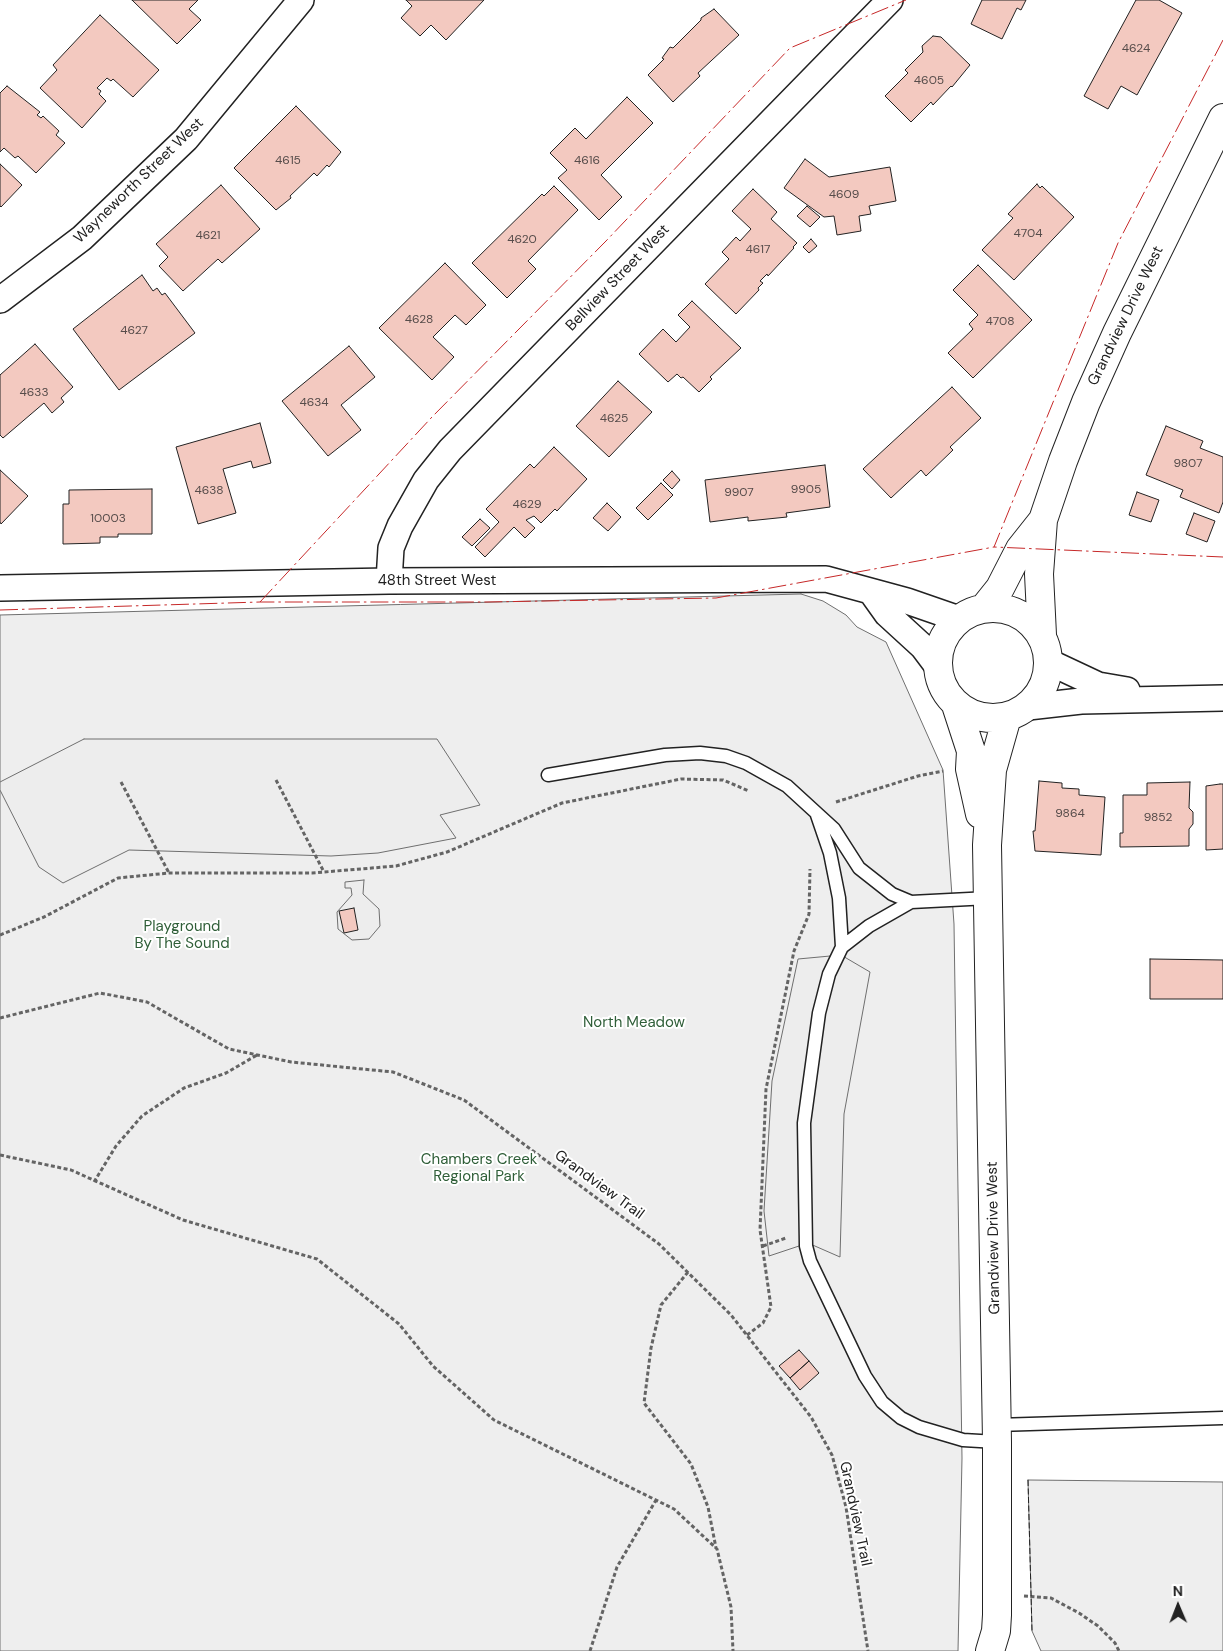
<!DOCTYPE html>
<html>
<head>
<meta charset="utf-8">
<style>
	body { margin:0 }
	#map { position:relative; width:1223px; height:1651px; overflow:hidden; background:#fff; font-family:"DM Sans",sans-serif }
	canvas { display:block }
	.north { position:absolute; left:1153px; top:1581px; width:50px; height:50px; -webkit-text-stroke:4px #fff; paint-order:stroke; rotate:359deg; font-size:14px; font-weight:700; line-height:20px; text-align:center; color:#222 }
	.north::after { content:''; display:block; margin:auto; width:18px; height:22px; background:#222; clip-path:polygon(50% 0,100% 100%,50% 72%,0 100%) }
</style>
</head>
<body>
<div id="map">
<canvas width="1223" height="1651"></canvas>
<div class="north">N</div>
</div>
<script>
const g = document.querySelector('canvas').getContext('2d');
g.lineJoin = 'round';
function fillPath(path, color) {
  g.fillStyle = color;
  g.fill(path, 'evenodd');
}
function poly(rows) {
  const path = new Path2D();
  for (const r of rows) {
    if (r.length === 3) {
      path.moveTo(r[0] + r[2], r[1]);
      path.arc(r[0], r[1], r[2], 0, 2 * Math.PI);
      continue;
    }
    path.moveTo(r[0], r[1]);
    for (let i = 2; i < r.length; i += 2) path.lineTo(r[i], r[i + 1]);
  }
  return path;
}
function trace(path, color, width, dash) {
  g.strokeStyle = color;
  g.lineWidth = width;
  g.lineCap = dash ? 'butt' : 'round';
  g.setLineDash(dash || []);
  g.stroke(path);
}
function label(font, color, halo, rows, align = 'center') {
  g.font = font + ' "DM Sans",sans-serif';
  g.lineWidth = 4;
  g.setLineDash([]);
  g.textBaseline = 'middle';
  g.strokeStyle = halo;
  g.fillStyle = color;
  for (const [text, x, y, turn = 0] of rows) {
    g.save();
    g.translate(x, y);
    g.rotate((+turn || 0) * Math.PI / 180);
    g.textAlign = isNaN(turn) ? turn : align;
    if (halo) g.strokeText(text, 0, 0);
    g.fillText(text, 0, 0);
    g.restore();
  }
}
const green = poly([
	[801,594,823,601,846,615,857,627,886,642,943,770,954,924,962,1458,958,1651,0,1651,0,615,801,594],
	[1028,1480,1223,1482,1223,1651,1041,1651,1032,1631,1028,1480]
]);
fillPath(green, '#eee');
trace(green, '#6f6f6f', 1);
const parking = poly([
	[84,739,437,739,480,805,440,815,456,838,378,853,331,856,129,850,63,883,39,867,0,790,0,782,84,739],
	[364,880,363,894,379,909,380,926,369,939,352,940,338,929,337,912,352,895,351,888,345,888,345,882,364,880],
	[841,955,870,972,844,1114,840,1257,808,1243,769,1256,764,1211,772,1081,798,959,841,955]
]);
fillPath(parking, '#ededed');
trace(parking, '#6f6f6f', 1);
const building = poly([
	[132,0,198,0,189,9,201,20,177,44,132,0],
	[406,0,484,0,446,40,431,25,420,36,401,18,412,6,406,0],
	[982,0,1026,0,1021,10,1017,8,1002,39,971,24,982,0],
	[1136,0,1159,0,1182,13,1137,95,1121,86,1108,109,1084,96,1136,0],
	[714,9,739,35,698,73,700,76,673,102,648,75,664,59,662,58,670,47,673,48,701,20,701,18,714,9],
	[100,15,159,70,133,97,113,79,111,81,107,78,97,88,101,91,99,94,106,101,82,128,40,88,57,70,53,65,100,15],
	[933,36,941,37,970,65,952,87,951,86,933,105,931,102,911,122,885,96,908,73,905,70,923,52,922,46,933,36],
	[7,86,40,112,37,115,41,118,43,116,59,131,56,135,65,143,36,173,18,156,15,158,4,148,0,152,0,93,7,86],
	[627,97,653,123,601,175,622,197,599,220,558,178,567,170,550,153,575,128,586,139,627,97],
	[296,106,341,152,329,167,327,165,317,176,314,173,290,196,291,198,276,210,234,168,296,106],
	[805,159,829,177,890,167,896,201,869,206,871,214,859,216,861,231,837,235,834,216,824,217,784,188,805,159],
	[0,164,22,185,1,207,0,206,0,164],
	[1037,184,1040,188,1042,186,1074,217,1014,280,982,250,1013,218,1008,214,1037,184],
	[221,185,260,229,222,263,218,259,183,291,159,266,168,257,156,244,221,185],
	[554,186,578,210,528,261,536,269,507,298,472,263,542,194,544,196,554,186],
	[753,189,777,212,771,219,797,243,793,247,794,248,768,276,767,274,760,281,763,283,758,288,759,290,736,314,705,284,729,259,722,252,736,237,740,241,751,229,732,211,753,189],
	[807,206,820,217,810,227,797,216,807,206],
	[811,239,817,246,809,253,803,247,811,239],
	[445,263,486,305,466,325,455,315,433,337,454,357,432,380,379,328,445,263],
	[978,265,1032,320,973,378,948,353,973,329,969,324,978,315,953,290,978,265],
	[142,275,153,291,157,288,162,295,165,293,195,333,119,390,73,329,142,275],
	[692,301,741,348,710,377,712,379,699,392,683,377,681,378,677,374,668,382,639,354,663,329,676,342,690,327,678,315,692,301],
	[35,344,73,387,61,398,64,402,52,413,44,403,3,438,0,435,0,375,35,344],
	[349,346,375,377,341,405,361,430,328,456,282,401,349,346],
	[618,381,652,412,609,457,576,426,618,381],
	[952,387,981,418,950,447,953,450,926,476,921,470,891,498,863,469,952,387],
	[260,423,271,463,253,468,251,461,223,469,236,513,198,524,176,447,260,423],
	[1166,426,1203,441,1200,448,1223,457,1223,502,1219,513,1180,497,1183,490,1146,475,1166,426],
	[554,447,587,479,557,511,555,509,541,523,534,516,526,520,535,528,525,538,514,527,485,557,475,547,499,522,486,509,530,464,534,468,554,447],
	[825,465,830,507,786,513,787,517,748,521,748,517,710,522,705,480,825,465],
	[0,470,28,496,1,524,0,522,0,470],
	[672,471,680,480,672,489,663,480,672,471],
	[661,483,673,495,648,520,636,508,661,483],
	[152,489,152,534,118,534,118,537,100,537,100,543,63,544,63,504,69,504,69,490,152,489],
	[1137,492,1159,500,1151,522,1129,515,1137,492],
	[607,503,621,517,608,531,593,518,607,503],
	[1194,513,1215,521,1207,542,1186,534,1194,513],
	[480,519,490,528,472,546,462,537,480,519],
	[1039,781,1062,783,1062,788,1079,789,1079,795,1105,797,1101,855,1035,851,1033,831,1035,831,1039,781],
	[1190,782,1189,808,1193,812,1193,824,1189,829,1189,846,1120,847,1120,833,1123,833,1123,795,1147,795,1147,783,1190,782],
	[1220,784,1223,784,1223,849,1206,850,1206,786,1220,784],
	[354,908,358,930,344,933,339,911,354,908],
	[1150,959,1223,960,1223,999,1150,999,1150,959],
	[799,1350,809,1361,790,1378,779,1366,799,1350],
	[809,1361,819,1373,800,1390,790,1378,809,1361]
]);
fillPath(building, '#f3c9c0');
trace(building, '#222', 1);
const service = poly([
	[548,775,665,755,700,753,726,756,746,763,787,786,834,829,859,868,892,894,911,902,989,898],
	[817,815,830,853,839,898,842,947],
	[911,902,869,926,842,947,829,974,819,1013,804,1123,806,1246,810,1261,865,1376,882,1402,901,1418,919,1427,963,1440,997,1442],
	[997,1425,1223,1418]
]);
const minor = poly([
	[0,300,82,238,186,139,301,0],
	[389,581,391,548,400,526,426,480,450,450,890,0],
	[0,588,389,581,826,579,907,601,959,619],
	[872,593,887,614,923,647,938,667],
	[1049,662,1098,685,1127,690],
	[1028,707,1081,701,1223,698]
]);
const tertiary = poly([
	[993,663,55],
	[984,608,1000,588,1020,549,1043,520],
	[1042,635,1039,574,1043,520,1063,461,1086,402,1117,333,1223,118],
	[956,705,971,751,970,769,980,814],
	[990,1651,996,1631,997,1615,997,1442,987,845,992,770,1007,717]
]);
trace(service, '#222', 15);
trace(minor, '#222', 28);
trace(tertiary, '#222', 30);
trace(poly([
	[276,780,324,872],
	[121,782,169,873],
	[836,802,918,776,943,771],
	[0,935,44,917,118,878,169,873,312,873,396,866,447,852,562,803,681,779,723,780,749,791],
	[0,1018,100,993,147,1002,229,1049,291,1062,393,1072,464,1100,659,1244,731,1315,811,1417,832,1455,846,1507,868,1651],
	[0,1155,71,1170,183,1220,317,1259,399,1324,433,1366,494,1420,674,1509,717,1549,731,1607,733,1651],
	[94,1182,116,1146,142,1116,184,1088,226,1073,257,1055],
	[763,1246,786,1238],
	[688,1272,661,1305,651,1348,644,1403,691,1464,708,1507,716,1548],
	[747,1335,763,1323,771,1307,760,1230,766,1089,794,951,809,914,810,869],
	[1024,1596,1051,1598,1079,1613,1098,1626,1115,1643,1119,1651],
	[590,1651,617,1567,656,1500]
]), '#646464', 3, [4, 2.5]);
trace(service, '#fff', 12);
trace(minor, '#fff', 25);
trace(tertiary, '#fff', 28);
trace(poly([
	[1028,1480,1032,1631]
]), '#222', 1, [6, 2.5]);
trace(poly([
	[1223,40,1118,243,994,547,1223,557],
	[260,602,432,417,606,241,790,48,906,0],
	[0,610,260,602,487,602,716,598,994,547]
]), '#c62828', 1, [18, 4, 2.5, 4]);
label('12px', '#564c4a', null, [
	["4624",1136,49],
	["4605",929,81],
	["4615",288,161],
	["4616",587,161],
	["4609",844,195],
	["4704",1028,234],
	["4621",208,236],
	["4620",522,240],
	["4617",758,250],
	["4628",419,320],
	["4708",1000,322],
	["4627",134,331],
	["4633",34,393],
	["4634",314,403],
	["4625",614,419],
	["9807",1188,464],
	["9905",806,490],
	["4638",209,491],
	["9907",739,493],
	["4629",527,505],
	["10003",108,519],
	["9864",1070,814],
	["9852",1158,818]
]);
label('15px', '#222', '#fff', [
	["Wayneworth Street West",139,181,-44],
	["Bellview Street West",618,278,-46],
	["Grandview Drive West",1126,316,-64],
	["48th Street West",437,581],
	["Grandview Trail",599,1185,36],
	["Grandview Drive West",994,1238,-91],
	["Grandview Trail",855,1514,78]
]);
label('15px', '#2f5e38', '#fff', [
	["Playground",182,927],
	["By The Sound",182,944],
	["North Meadow",634,1023],
	["Chambers Creek",479,1160],
	["Regional Park",479,1177]
]);
</script>
</body>
</html>
